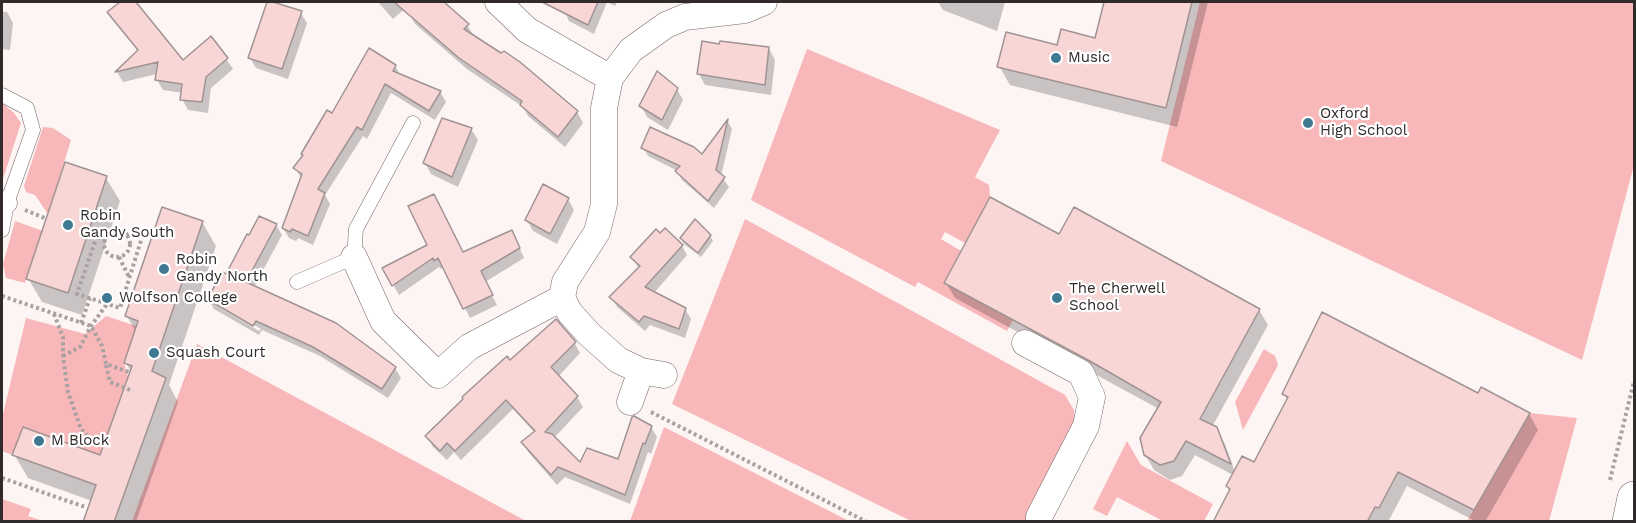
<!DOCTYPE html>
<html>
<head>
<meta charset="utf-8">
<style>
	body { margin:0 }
	#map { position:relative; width:1636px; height:523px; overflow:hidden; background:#fdf4f4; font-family:"Work Sans",sans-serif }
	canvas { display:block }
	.frame { position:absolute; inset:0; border:3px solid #302a2a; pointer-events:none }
</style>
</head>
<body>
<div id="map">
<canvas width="1636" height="523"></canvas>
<div class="frame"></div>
</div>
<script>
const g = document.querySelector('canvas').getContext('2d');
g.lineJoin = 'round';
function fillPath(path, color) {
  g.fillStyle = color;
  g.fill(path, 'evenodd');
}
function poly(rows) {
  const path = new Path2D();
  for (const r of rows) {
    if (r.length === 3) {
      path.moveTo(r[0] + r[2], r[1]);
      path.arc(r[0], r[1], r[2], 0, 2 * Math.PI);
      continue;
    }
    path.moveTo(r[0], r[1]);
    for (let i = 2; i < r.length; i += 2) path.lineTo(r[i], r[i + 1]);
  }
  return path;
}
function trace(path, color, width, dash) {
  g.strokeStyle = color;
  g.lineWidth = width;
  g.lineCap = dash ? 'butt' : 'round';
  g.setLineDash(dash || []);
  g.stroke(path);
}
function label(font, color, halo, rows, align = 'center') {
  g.font = font + ' "Work Sans",sans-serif';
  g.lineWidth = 4.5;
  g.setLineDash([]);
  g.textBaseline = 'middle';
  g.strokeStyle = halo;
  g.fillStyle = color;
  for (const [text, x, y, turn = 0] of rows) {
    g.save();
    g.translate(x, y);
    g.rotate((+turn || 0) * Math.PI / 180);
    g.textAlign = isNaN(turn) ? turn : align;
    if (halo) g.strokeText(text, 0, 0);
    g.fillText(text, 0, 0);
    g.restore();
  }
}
fillPath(poly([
	[1200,2,1634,2,1634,165,1582,360,1161,161],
	[807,49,1000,130,975,177,989,185,990,197,965,243,945,232,941,239,961,251,944,283,1013,320,1007,331,918,282,915,287,751,200],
	[2,103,14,113,21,123,2,182],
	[43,127,53,128,71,140,48,214,35,195,26,192,24,186],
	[745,219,1065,395,1074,410,1075,429,1025,521,911,521,672,404],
	[15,221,43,231,25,283,6,278,3,264],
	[106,316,136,326,124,363,128,377,100,455,23,427,12,455,2,451,2,418,26,318,85,334],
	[197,344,526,521,132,521],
	[1264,349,1275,356,1278,365,1243,430,1235,402],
	[1530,413,1577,418,1549,521,1467,521],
	[664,427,849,521,630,521],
	[1127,441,1141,465,1213,504,1204,521,1163,521,1117,497,1107,516,1093,509],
	[2,499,31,509,28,516,43,521,2,521]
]), '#f8b7b9');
fillPath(poly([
	[122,2,134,2,182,62,226,59,233,69,211,88,208,113,188,110,182,99,183,93,163,90,157,80,157,74,123,82,117,72,138,52,144,55,109,12],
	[269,2,300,12,307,23,288,79,256,68,250,58],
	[378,2,409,2,410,4,393,19],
	[420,2,442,2,467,25,474,36,577,112,583,123,565,147,528,116,523,107,467,69,415,24,409,13],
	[546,2,617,2,615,6,607,2,594,34,569,21,564,10],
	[938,2,1005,2,997,31,943,10],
	[1106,2,1208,2,1177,127,1010,85,999,66,1058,47,1096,40],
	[2,12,7,12,13,23,10,50,2,49],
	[769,49,775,60,771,95,705,85,699,74],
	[395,66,401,76,440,92,446,102,435,120,391,93,367,139,363,136,325,195,330,204,313,245,298,238,296,241,289,238,283,228,301,178,295,168,332,115],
	[677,89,683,100,668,130,647,117,641,106],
	[728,122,732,129,721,176,729,187,714,208,682,180,678,171,648,156,643,147,702,157],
	[471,129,478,140,458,187,431,174,425,163],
	[106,178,120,201,82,315,42,302,28,278],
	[568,199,574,210,557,244,533,231,527,220],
	[202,222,216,246,169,385,178,402,136,522,85,522,92,501,28,478,14,454,101,457,131,372,126,363,136,332,127,316],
	[276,225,282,235,254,287,395,368,401,378,388,398,320,356,262,330,259,335,214,309,208,299,227,276],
	[215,302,261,329,259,331,215,305],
	[512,231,524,258,485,282,497,305,470,318,444,267,441,269,439,267,399,295,384,268,429,246,463,254],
	[710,236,713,241,701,257,684,244,681,239],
	[1060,236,1259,310,1268,325,1212,427,1216,429,1225,444,1235,472,1254,464,1288,401,1284,393,1478,395,1529,414,1538,430,1485,522,1477,522,1407,486,1388,522,1220,522,1230,492,1227,486,1233,475,1195,455,1182,476,1170,480,1154,470,1145,454,1159,409,955,298,946,283],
	[682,246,687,255,654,293,685,309,691,319,685,338,650,325,645,331,617,307,611,297,639,269,632,257],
	[574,342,580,353,558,377,577,397,583,407,554,438,580,464,618,461,651,427,657,437,651,454,648,452,630,504,565,477,557,485,529,453,523,443,535,433,513,409,461,460,454,452,447,460,433,447,427,437,510,362]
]), '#0003');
const building = poly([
	[120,2,136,2,183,60,211,36,228,58,206,77,202,102,180,100,182,84,155,80,158,62,115,72,138,50,107,12,120,2],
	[267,2,273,2,302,11,282,69,248,58,267,2],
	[394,2,444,2,469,24,464,29,501,53,504,51,520,62,578,111,558,137,520,105,522,101,459,58,394,2],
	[542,2,598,2,588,25,542,2],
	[1104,2,1192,2,1166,108,997,67,1006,32,1057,45,1061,29,1095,38,1104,2],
	[702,41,719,44,720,41,769,47,765,85,697,74,702,41],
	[369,48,396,65,393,71,441,91,429,111,385,84,362,130,357,127,318,189,325,193,308,236,292,229,290,232,282,228,302,174,293,168,303,155,301,154,327,110,332,113,369,48],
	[657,71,678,88,662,120,639,106,657,71],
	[442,118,472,128,452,177,423,163,442,118],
	[728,119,716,170,725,177,708,201,675,171,680,166,641,148,650,127,694,147,702,154,728,119],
	[65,162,107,176,68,293,26,279,65,162],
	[543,184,569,198,550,234,525,220,543,184],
	[434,194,463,252,512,230,520,248,481,271,493,295,463,309,438,258,434,261,433,258,392,286,382,268,427,245,408,206,434,194],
	[990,197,1059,234,1074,207,1260,309,1200,419,1217,427,1231,464,1186,441,1174,461,1160,465,1144,455,1140,438,1161,402,1088,360,944,283,990,197],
	[162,207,203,221,152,371,166,378,114,522,83,522,96,485,12,455,23,427,100,455,132,366,124,363,138,321,125,316,162,207],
	[259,216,277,224,246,282,336,323,396,367,382,389,313,347,256,321,253,326,207,299,223,272,226,274,247,234,249,235,259,216],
	[695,219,711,235,698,253,680,238,695,219],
	[665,228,683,245,645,287,686,308,679,329,644,316,639,322,609,297,640,266,630,257,656,229,660,233,665,228],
	[1322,312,1478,393,1481,387,1530,413,1474,510,1398,472,1379,508,1375,507,1367,522,1213,522,1230,489,1226,486,1242,456,1254,462,1288,397,1282,394,1322,312],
	[556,319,576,342,551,367,578,396,545,432,552,434,580,462,587,448,618,459,632,417,634,416,652,426,645,444,643,443,625,495,558,467,551,475,521,442,535,431,506,400,455,451,447,443,440,451,425,436,463,399,462,397,507,356,510,360,556,319]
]);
fillPath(building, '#f8d6d6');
trace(building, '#a19393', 1.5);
const service = poly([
	[2,95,27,108,33,130,7,203,2,230],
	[297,282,354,257,356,229,413,123]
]);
const pedestrian = poly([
	[2,201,7,203]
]);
const minor = poly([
	[498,2,527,30,610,78],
	[354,257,383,321,438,375,469,347,562,298],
	[1025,343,1081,373,1092,397,1086,426,1039,517,1039,522],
	[641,371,664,375],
	[630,402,641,371,618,360,589,334,570,313,562,298,565,282,597,232,604,204,604,108,610,78,631,50,666,25,685,17,745,10,764,2]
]);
const secondary = poly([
	[1629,522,1634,498]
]);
trace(service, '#746666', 15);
trace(pedestrian, '#746666', 21);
trace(minor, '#746666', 27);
trace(secondary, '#746666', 34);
trace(poly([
	[25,210,47,219],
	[117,244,13],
	[88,233,106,240],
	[126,235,132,231,149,236],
	[97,236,77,294,120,308,143,234],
	[119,257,129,277],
	[2,296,91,326,102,346,106,364,129,372],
	[54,314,63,337,63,357,68,392,81,429,96,445],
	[81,323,90,298],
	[63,356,80,347,91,326,107,304],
	[106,365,110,382,133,391],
	[651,412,867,522],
	[2,478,85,507],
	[1610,480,1634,381]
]), '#a9a1a1', 4, [3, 3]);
trace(service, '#fff', 14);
trace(pedestrian, '#fff', 20);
trace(minor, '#fff', 26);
trace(secondary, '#fff', 33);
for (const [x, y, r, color] of [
	[1056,58,6,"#3e7991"],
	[1308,123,6,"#3e7991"],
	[68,225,6,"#3e7991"],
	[164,269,6,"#3e7991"],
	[107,298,6,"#3e7991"],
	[1057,298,6,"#3e7991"],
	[154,353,6,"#3e7991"],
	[39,441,6,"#3e7991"]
]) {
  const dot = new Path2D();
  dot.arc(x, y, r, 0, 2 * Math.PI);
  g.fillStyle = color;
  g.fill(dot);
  trace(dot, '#fff', 2);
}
label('15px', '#302a2a', '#fff', [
	["Music",1068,58],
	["Oxford",1320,114],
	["High School",1320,131],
	["Robin",80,216],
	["Gandy South",80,233],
	["Robin",176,260],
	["Gandy North",176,277],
	["The Cherwell",1069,289],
	["School",1069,306],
	["Wolfson College",119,298],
	["Squash Court",166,353],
	["M Block",51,441]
], 'left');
</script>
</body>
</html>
